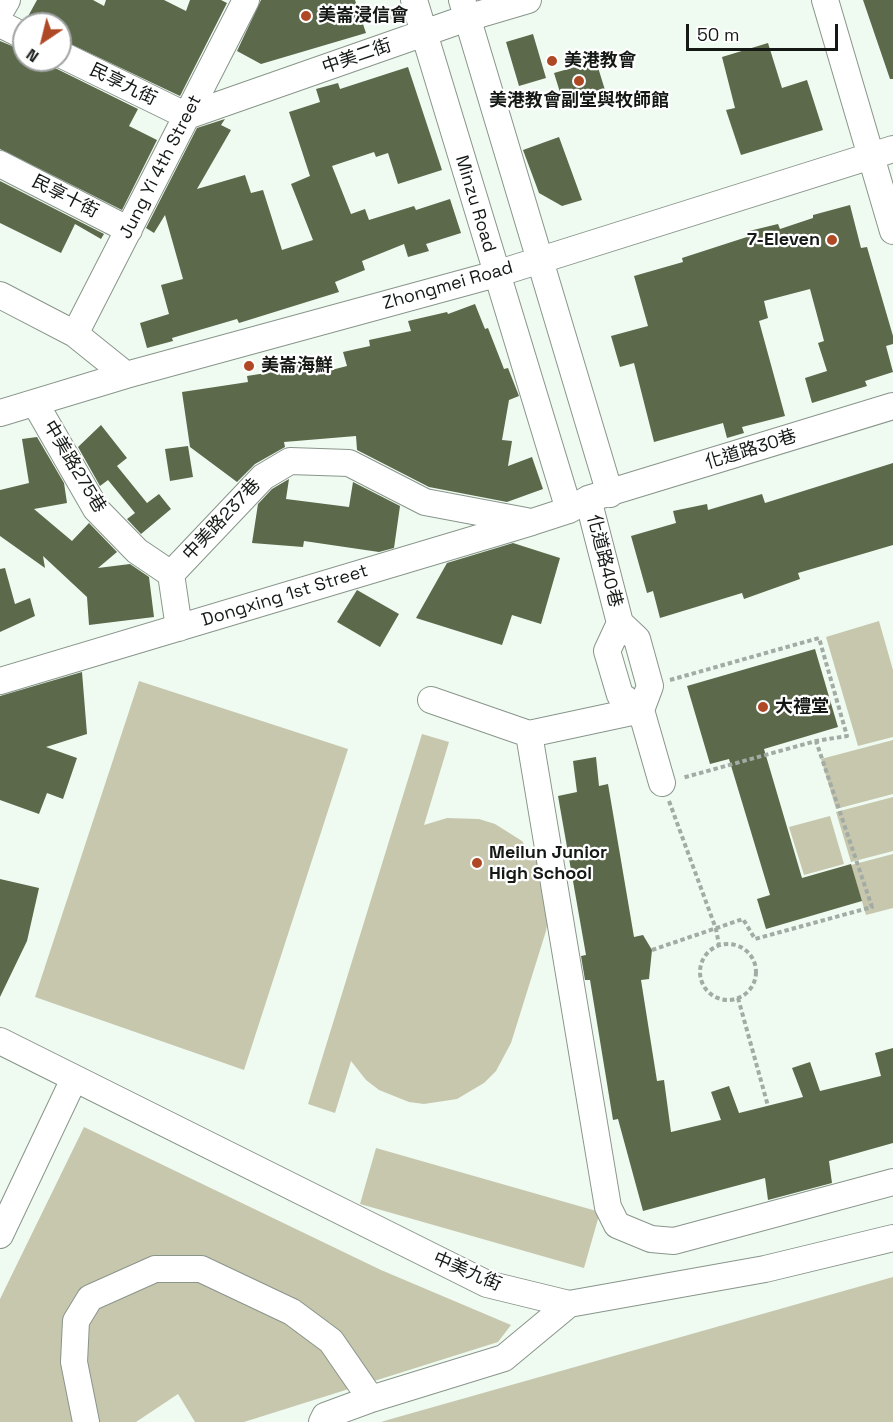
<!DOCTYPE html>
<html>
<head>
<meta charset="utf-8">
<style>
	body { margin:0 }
	#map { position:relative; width:893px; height:1422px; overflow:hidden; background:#effbf1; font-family:"Space Grotesk",sans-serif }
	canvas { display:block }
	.north { position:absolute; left:12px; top:12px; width:60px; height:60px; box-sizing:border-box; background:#fff; border:2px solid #a1a3a2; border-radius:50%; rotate:215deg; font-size:16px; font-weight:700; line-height:24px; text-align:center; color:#151916 }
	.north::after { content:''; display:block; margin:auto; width:21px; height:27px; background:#af4825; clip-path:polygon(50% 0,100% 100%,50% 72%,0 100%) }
	.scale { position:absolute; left:686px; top:24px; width:152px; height:27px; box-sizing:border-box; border:3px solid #151916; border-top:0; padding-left:8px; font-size:18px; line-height:21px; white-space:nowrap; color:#151916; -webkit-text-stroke:4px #fff; paint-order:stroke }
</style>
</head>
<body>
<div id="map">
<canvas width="893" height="1422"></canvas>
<div class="north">N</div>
<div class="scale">50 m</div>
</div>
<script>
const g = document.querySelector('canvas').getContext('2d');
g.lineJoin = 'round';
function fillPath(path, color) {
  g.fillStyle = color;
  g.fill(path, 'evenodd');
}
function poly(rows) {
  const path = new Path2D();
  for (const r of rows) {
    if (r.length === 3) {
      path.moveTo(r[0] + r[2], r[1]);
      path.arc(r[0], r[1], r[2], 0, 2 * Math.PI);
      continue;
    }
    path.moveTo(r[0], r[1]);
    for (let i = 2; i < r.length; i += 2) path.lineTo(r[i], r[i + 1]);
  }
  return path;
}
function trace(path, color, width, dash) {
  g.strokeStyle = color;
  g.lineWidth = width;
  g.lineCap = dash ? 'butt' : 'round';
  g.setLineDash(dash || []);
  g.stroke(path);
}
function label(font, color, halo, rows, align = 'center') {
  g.font = font + ' "Space Grotesk","Noto Sans TC",sans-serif';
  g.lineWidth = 4.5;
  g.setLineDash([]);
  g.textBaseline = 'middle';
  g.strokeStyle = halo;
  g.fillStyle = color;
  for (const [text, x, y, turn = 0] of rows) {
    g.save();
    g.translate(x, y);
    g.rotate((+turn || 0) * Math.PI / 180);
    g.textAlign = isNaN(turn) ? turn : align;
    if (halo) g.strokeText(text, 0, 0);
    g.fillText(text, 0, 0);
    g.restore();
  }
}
fillPath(poly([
	[879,621,893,670,893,737,858,746,826,637],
	[139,681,348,749,244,1070,35,997],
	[422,734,449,742,424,825,447,818,479,819,495,824,522,841,541,868,549,915,546,931,511,1043,496,1071,484,1083,457,1099,424,1104,409,1102,379,1090,366,1080,351,1061,335,1113,308,1104],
	[893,740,893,794,836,809,821,759],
	[893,797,893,851,851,862,836,812],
	[830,816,844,864,804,875,789,827],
	[893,854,893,908,866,915,851,865],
	[84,1127,381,1270,511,1325,498,1342,244,1422,195,1422,178,1394,136,1422,0,1422,0,1299],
	[376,1148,600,1212,584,1268,360,1204],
	[893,1277,893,1422,381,1422,391,1419]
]), '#c7c7ae');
fillPath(poly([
	[37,0,93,0,104,6,106,0,164,0,186,11,190,0,221,0,227,3,180,96,60,39,60,24,32,24,26,20],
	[261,0,355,0,366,33,261,64,237,51],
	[863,0,893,0,893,79,890,79],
	[533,34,546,78,519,86,506,42],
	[0,41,24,51,24,60,47,60,53,67,138,109,129,126,157,140,122,210,0,149],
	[768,43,782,88,807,80,823,130,741,155,726,110,735,108,722,57],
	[596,61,605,90,563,102,554,73],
	[408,67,442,170,398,184,388,153,376,157,374,152,332,166,351,214,365,209,369,220,414,206,416,210,450,199,461,233,426,244,429,251,408,257,404,244,362,261,365,270,335,282,339,292,239,323,237,319,172,338,173,341,147,348,140,323,169,314,161,285,183,279,165,215,154,233,146,228,197,128,225,119,221,125,231,130,197,189,245,175,251,193,263,190,282,250,313,240,291,184,310,176,289,112,320,102,316,89,338,83,340,89],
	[559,137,582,200,562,206,539,193,523,150],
	[0,181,104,234,101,239,75,224,61,253,0,223],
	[850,205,861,248,867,247,893,336,893,344,886,346,893,372,865,381,867,386,812,403,805,378,827,371,818,343,824,341,810,289,764,301,768,318,759,321,785,416,742,427,744,433,727,438,723,423,654,442,634,363,620,367,611,336,648,326,634,276,683,262,682,258,750,236,749,231,778,224,780,229,813,218,813,215],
	[475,304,485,329,488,328,504,369,508,368,519,396,509,400,502,440,512,441,508,466,532,457,543,489,507,502,429,487,357,450,356,436,284,442,285,447,255,464,237,482,190,447,182,392,248,382,247,376,279,371,277,364,307,357,312,375,347,366,343,352,370,346,369,340,411,331,408,321,447,312,448,314],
	[101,425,127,458,117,466,147,503,159,494,171,509,141,534,127,519,135,513,108,480,100,486,78,447],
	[37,437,64,483,67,503,34,509,72,541,89,523,117,552,98,568,130,564,149,577,154,617,89,625,87,597,43,556,45,568,0,536,0,490,29,483,22,439],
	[188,446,193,477,170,481,165,449],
	[893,463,893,545,798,573,800,579,744,599,742,593,660,618,653,591,647,593,631,536,676,523,673,511,707,504,708,510,762,494,765,503],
	[289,479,286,499,349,507,353,482,400,506,394,548,379,552,304,541,303,547,252,543,258,504,272,489],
	[513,543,560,558,541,624,512,615,502,645,416,618,447,563],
	[5,568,15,604,30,598,35,616,0,632,0,569],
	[357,590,399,614,380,647,337,622],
	[815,649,838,727,764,749,802,878,851,864,862,901,766,929,757,899,770,895,729,759,710,764,687,686],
	[82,672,87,734,46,747,77,758,63,799,47,793,39,814,0,800,0,696],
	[596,757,599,786,608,784,634,937,643,935,652,950,649,979,641,980,657,1081,664,1080,671,1132,721,1120,711,1092,729,1086,739,1113,803,1097,792,1068,810,1062,820,1091,881,1076,875,1053,893,1048,893,1143,829,1161,832,1183,768,1200,765,1178,643,1211,618,1119,613,1120,590,980,585,980,581,956,586,955,558,796,577,792,573,761],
	[0,879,39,888,27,941,0,997]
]), '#5c694b');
const minor = poly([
	[414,0,569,510],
	[462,0,610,494],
	[825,0,893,231],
	[0,12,7,0],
	[0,24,24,36],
	[60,54,187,116,467,18,528,0],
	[0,164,129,230],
	[0,295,75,334,126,375],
	[75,334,246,0],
	[35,403,96,509,137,551,171,574],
	[0,413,126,375,496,274,893,149],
	[588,499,620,623,637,639,650,686,641,710,620,695,607,651,620,623],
	[179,628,171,574,263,477,290,461,349,463,425,502,526,521],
	[0,681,532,522,569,510,588,499,893,406],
	[431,700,529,734,641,710,662,783],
	[529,734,608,1207,617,1225,651,1239,674,1241,893,1182],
	[0,1041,487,1284,569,1304,765,1269,893,1238],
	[0,1235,74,1079],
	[86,1422,74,1362,76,1321,90,1298,155,1269,201,1269,292,1312,331,1341,371,1399],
	[322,1422,325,1416,371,1399,504,1358,569,1304]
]);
trace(minor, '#89958b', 28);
trace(poly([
	[375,22,395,16],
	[670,680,819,638,847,736,816,741,682,778],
	[669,801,716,929,719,945],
	[728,972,28],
	[652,950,743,919,755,939,872,907,816,741],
	[738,998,768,1106]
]), '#a2aba4', 4, [4.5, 3]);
trace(minor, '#fff', 26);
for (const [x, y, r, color] of [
	[306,16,6,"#af4825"],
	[552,61,6,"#af4825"],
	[579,81,6,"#af4825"],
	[832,240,6,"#af4825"],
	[249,366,6,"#af4825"],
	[763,707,6,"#af4825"],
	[477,863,6,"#af4825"]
]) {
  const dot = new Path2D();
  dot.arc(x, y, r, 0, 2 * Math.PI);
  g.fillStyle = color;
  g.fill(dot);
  trace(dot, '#fff', 2);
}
label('bold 18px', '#151916', '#fff', [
	["美崙浸信會",318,16],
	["美港教會",564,61],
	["美港教會副堂與牧師館",579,101,"center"],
	["7-Eleven",820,240,"right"],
	["美崙海鮮",261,366],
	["大禮堂",775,707],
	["Meilun Junior",489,853],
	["High School",489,874]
], 'left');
label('18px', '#151916', '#fff', [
	["中美二街",357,57,-19],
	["民享九街",123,85,26],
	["Jung Yi 4th Street",161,167,-63],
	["民享十街",65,197,27],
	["Minzu Road",475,204,73],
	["Zhongmei Road",448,286,-16],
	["化道路30巷",751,450,-17],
	["中美路275巷",74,467,59],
	["中美路237巷",222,520,-47],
	["化道路40巷",604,561,76],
	["Dongxing 1st Street",285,596,-17],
	["中美九街",467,1272,23]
]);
</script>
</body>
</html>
